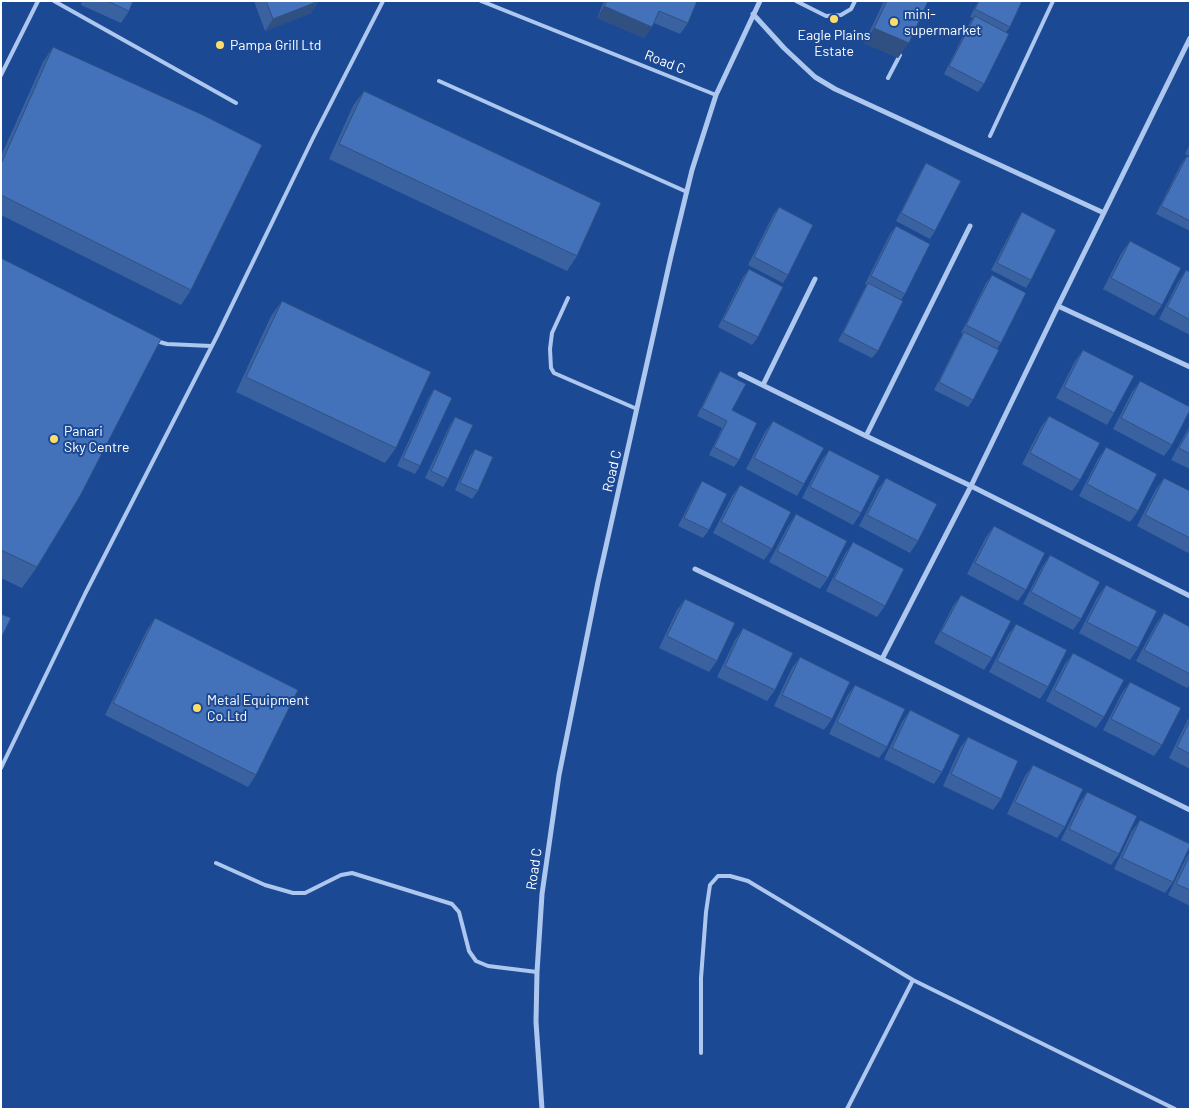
<!DOCTYPE html>
<html>
<head>
<meta charset="utf-8">
<style>
	body { margin:0 }
	#map { position:relative; width:1191px; height:1110px; overflow:hidden; background:#1c4993; font-family:Barlow,sans-serif }
	canvas { display:block }
	.frame { position:absolute; inset:0; border:2px solid #fff; pointer-events:none }
</style>
</head>
<body>
<div id="map">
<canvas width="1191" height="1110"></canvas>
<div class="frame"></div>
</div>
<script>
const g = document.querySelector('canvas').getContext('2d');
g.lineJoin = 'round';
function poly(rows) {
  const path = new Path2D();
  for (const r of rows) {
    path.moveTo(r[0], r[1]);
    for (let i = 2; i < r.length; i += 2) path.lineTo(r[i], r[i + 1]);
  }
  return path;
}
function trace(path, color, width, dash) {
  g.strokeStyle = color;
  g.lineWidth = width;
  g.lineCap = dash ? 'butt' : 'round';
  g.setLineDash(dash || []);
  g.stroke(path);
}
function fillPath(path, color) {
  g.fillStyle = color;
  g.fill(path, 'evenodd');
}
function label(font, color, halo, rows, align = 'center') {
  g.font = font + ' Barlow,sans-serif';
  g.lineWidth = 4;
  g.setLineDash([]);
  g.textBaseline = 'middle';
  g.strokeStyle = halo;
  g.fillStyle = color;
  for (const [text, x, y, turn = 0] of rows) {
    g.save();
    g.translate(x, y);
    g.rotate((+turn || 0) * Math.PI / 180);
    g.textAlign = isNaN(turn) ? turn : align;
    if (halo) g.strokeText(text, 0, 0);
    g.fillText(text, 0, 0);
    g.restore();
  }
}
trace(poly([
	[54,1,236,103],
	[481,1,716,95],
	[796,1,826,16,841,15,851,9,855,1],
	[1,75,38,1],
	[888,78,900,55],
	[439,81,687,192],
	[990,136,1053,1],
	[568,298,552,333,550,349,551,368,554,373,637,409],
	[156,341,167,344,211,346],
	[1,768,85,594,217,336,313,138,383,1],
	[216,863,265,885,293,893,305,893,341,875,352,873,452,904,459,912,469,951,476,961,488,966,537,972],
	[701,1053,701,978,706,912,710,885,718,876,730,876,748,881,913,980,1175,1109],
	[847,1109,913,980]
]), '#adc7ef', 4);
trace(poly([
	[753,14,784,48,815,77,835,89,1104,213],
	[1058,306,1190,367],
	[740,374,866,436,971,486,1190,596],
	[763,385,815,279],
	[866,436,970,226],
	[695,569,882,659,1190,810],
	[882,659,971,486,1058,306,1190,38],
	[542,1109,536,1022,537,972,542,894,559,775,598,582,671,256,692,170,716,95,760,1]
]), '#adc7ef', 5);
fillPath(poly([
	[82,1,133,1,129,11,121,23,81,5],
	[254,1,319,1,311,13,265,31],
	[604,1,697,1,688,23,680,34,654,23,644,38,597,18],
	[884,1,928,1,898,58,864,43],
	[978,1,1022,1,1010,27,1006,32,984,84,978,92,944,74,969,24,973,18,970,17],
	[53,47,191,290,181,305,1,215,1,156,43,62],
	[364,91,577,256,567,271,329,159,353,106],
	[1190,144,1190,156,1185,154],
	[1187,156,1190,158,1190,231,1156,214,1181,164],
	[926,163,935,231,930,239,896,221,921,171],
	[779,207,788,275,783,283,748,265,773,215],
	[1022,212,1031,280,1026,288,991,270,1017,220],
	[896,226,905,294,901,300,878,351,872,358,838,341,863,291,867,285,865,284,890,234],
	[1130,241,1162,305,1154,316,1103,289,1122,252],
	[1,258,37,567,22,588,1,578],
	[749,269,758,337,752,345,718,327,743,277],
	[1186,270,1190,272,1190,335,1159,319,1178,282],
	[992,275,1001,343,997,349,973,400,968,407,934,390,959,340,963,334,961,333,986,283],
	[282,301,396,448,385,463,236,392,271,316],
	[1083,350,1114,413,1107,425,1056,398,1075,361],
	[720,371,739,460,734,467,709,455,722,428,697,416,715,379],
	[1140,381,1172,445,1164,456,1113,429,1132,392],
	[434,389,420,466,415,474,397,466,429,397],
	[1049,416,1080,480,1072,491,1022,464,1041,427],
	[455,417,448,479,443,487,425,478,450,425],
	[773,421,804,484,797,496,746,469,765,432],
	[1190,425,1190,469,1171,460],
	[1106,447,1138,511,1130,522,1079,496,1098,459],
	[475,449,478,491,472,499,455,490,470,456],
	[829,450,861,513,853,525,802,498,821,461],
	[886,478,918,541,910,553,859,526,878,489],
	[1164,478,1190,491,1190,550,1188,553,1137,526,1156,489],
	[702,481,709,530,703,538,678,526,697,489],
	[740,485,772,549,764,560,713,533,732,496],
	[796,514,828,578,820,589,769,562,788,526],
	[994,526,1026,590,1018,601,967,574,986,537],
	[853,542,885,606,877,617,826,591,845,554],
	[1050,555,1081,619,1073,630,1023,604,1042,567],
	[1106,585,1138,648,1130,660,1079,633,1098,596],
	[961,595,992,658,984,670,934,643,953,606],
	[685,599,717,661,709,672,659,648,677,610],
	[1164,613,1190,627,1190,685,1187,688,1136,661,1156,624],
	[155,618,256,775,248,787,105,715,147,630],
	[1016,624,1048,687,1040,699,989,672,1008,635],
	[743,628,775,690,767,701,717,677,735,640],
	[1073,653,1104,717,1096,728,1046,701,1065,664],
	[800,657,832,719,824,730,774,706,792,668],
	[1130,682,1162,745,1154,756,1103,730,1122,693],
	[855,685,887,747,879,758,829,734,847,696],
	[910,710,942,772,934,784,884,759,902,722],
	[1190,717,1190,769,1169,758,1187,721],
	[968,737,1001,799,993,810,943,786,960,748],
	[1033,765,1065,827,1057,838,1007,814,1025,776],
	[1087,792,1119,854,1111,865,1061,840,1079,803],
	[1140,820,1173,882,1165,893,1114,869,1132,831],
	[1190,852,1190,906,1168,895,1186,858]
]), '#3a62a0');
fillPath(poly([
	[319,1,311,13,265,31,273,19],
	[604,6,652,27,644,38,597,18],
	[874,28,909,43,898,58,864,43]
]), '#305082');
const building = poly([
	[107,1,133,1,129,11,107,1],
	[266,1,319,1,273,19,266,1],
	[607,1,697,1,688,23,659,11,652,27,604,6,607,1],
	[887,1,928,1,909,43,874,28,887,1],
	[979,1,1022,1,1010,27,975,9,979,1],
	[975,16,1009,34,984,84,949,66,975,16],
	[53,47,205,116,262,145,191,290,1,195,1,164,53,47],
	[364,91,601,203,577,256,339,144,364,91],
	[1187,156,1190,158,1190,221,1161,206,1187,156],
	[926,163,961,181,935,231,901,213,926,163],
	[779,207,813,225,788,275,754,257,779,207],
	[1022,212,1056,230,1031,280,997,263,1022,212],
	[896,226,930,244,905,294,871,276,896,226],
	[1130,241,1181,268,1162,305,1111,278,1130,241],
	[1,258,161,339,80,496,37,567,1,550,1,258],
	[749,269,783,287,758,337,723,320,749,269],
	[1186,270,1190,272,1190,320,1167,307,1186,270],
	[992,275,1026,293,1001,343,966,325,992,275],
	[868,283,903,301,878,351,843,333,868,283],
	[282,301,431,372,396,448,246,377,282,301],
	[964,332,999,350,973,400,939,382,964,332],
	[1083,350,1134,376,1114,413,1064,387,1083,350],
	[720,371,746,384,732,410,757,423,739,460,714,447,727,421,702,408,720,371],
	[1140,381,1190,407,1190,410,1172,445,1121,418,1140,381],
	[434,389,452,398,420,466,403,458,434,389],
	[1049,416,1100,443,1080,480,1030,453,1049,416],
	[455,417,473,425,448,479,431,471,455,417],
	[773,421,824,448,804,484,754,458,773,421],
	[1190,428,1190,454,1179,448,1190,428],
	[1106,447,1157,474,1138,511,1087,484,1106,447],
	[475,449,493,457,478,491,460,483,475,449],
	[829,450,880,476,861,513,810,487,829,450],
	[886,478,937,504,918,541,867,515,886,478],
	[1164,478,1190,491,1190,538,1145,515,1164,478],
	[702,481,727,494,709,530,684,518,702,481],
	[740,485,791,512,772,549,721,522,740,485],
	[796,514,847,541,828,578,777,551,796,514],
	[994,526,1045,553,1026,590,975,563,994,526],
	[853,542,904,569,885,606,834,579,853,542],
	[1050,555,1100,582,1081,619,1031,592,1050,555],
	[1106,585,1157,611,1138,648,1087,622,1106,585],
	[961,595,1011,621,992,658,941,632,961,595],
	[685,599,735,623,717,661,667,636,685,599],
	[1164,613,1190,627,1190,674,1144,650,1164,613],
	[1,614,11,618,1,638,1,614],
	[155,618,298,690,256,775,113,703,155,618],
	[1016,624,1067,650,1048,687,997,661,1016,624],
	[743,628,793,653,775,690,725,666,743,628],
	[1073,653,1124,680,1104,717,1054,690,1073,653],
	[800,657,850,682,832,719,782,695,800,657],
	[1130,682,1181,708,1162,745,1111,719,1130,682],
	[855,685,905,709,887,747,837,722,855,685],
	[910,710,960,735,942,772,892,748,910,710],
	[1190,720,1190,754,1177,747,1190,720],
	[968,737,1018,761,1001,799,951,774,968,737],
	[1033,765,1083,789,1065,827,1015,802,1033,765],
	[1087,792,1137,816,1119,854,1069,829,1087,792],
	[1140,820,1190,844,1190,846,1173,882,1122,858,1140,820],
	[1190,855,1190,890,1176,884,1190,855]
]);
fillPath(building, '#4472ba');
trace(building, '#305082', 1);
for (const [x, y, r, color] of [
	[834,19,5,"#ffdd6b"],
	[894,22,5,"#ffdd6b"],
	[220,45,5,"#ffdd6b"],
	[54,439,5,"#ffdd6b"],
	[197,708,5,"#ffdd6b"]
]) {
  const dot = new Path2D();
  dot.arc(x, y, r, 0, 2 * Math.PI);
  g.fillStyle = color;
  g.fill(dot);
  trace(dot, '#1c4993', 2);
}
label('14px', '#fff', '#1c4993', [
	["mini-",904,14],
	["supermarket",904,30],
	["Eagle Plains",834,35,"center"],
	["Estate",834,51,"center"],
	["Pampa Grill Ltd",230,45],
	["Panari",64,431],
	["Sky Centre",64,447],
	["Metal Equipment",207,700],
	["Co.Ltd",207,716]
], 'left');
label('14px', '#fff', '#1c4993', [
	["Road C",665,62,21],
	["Road C",612,471,-77],
	["Road C",534,869,-82]
]);
</script>
</body>
</html>
